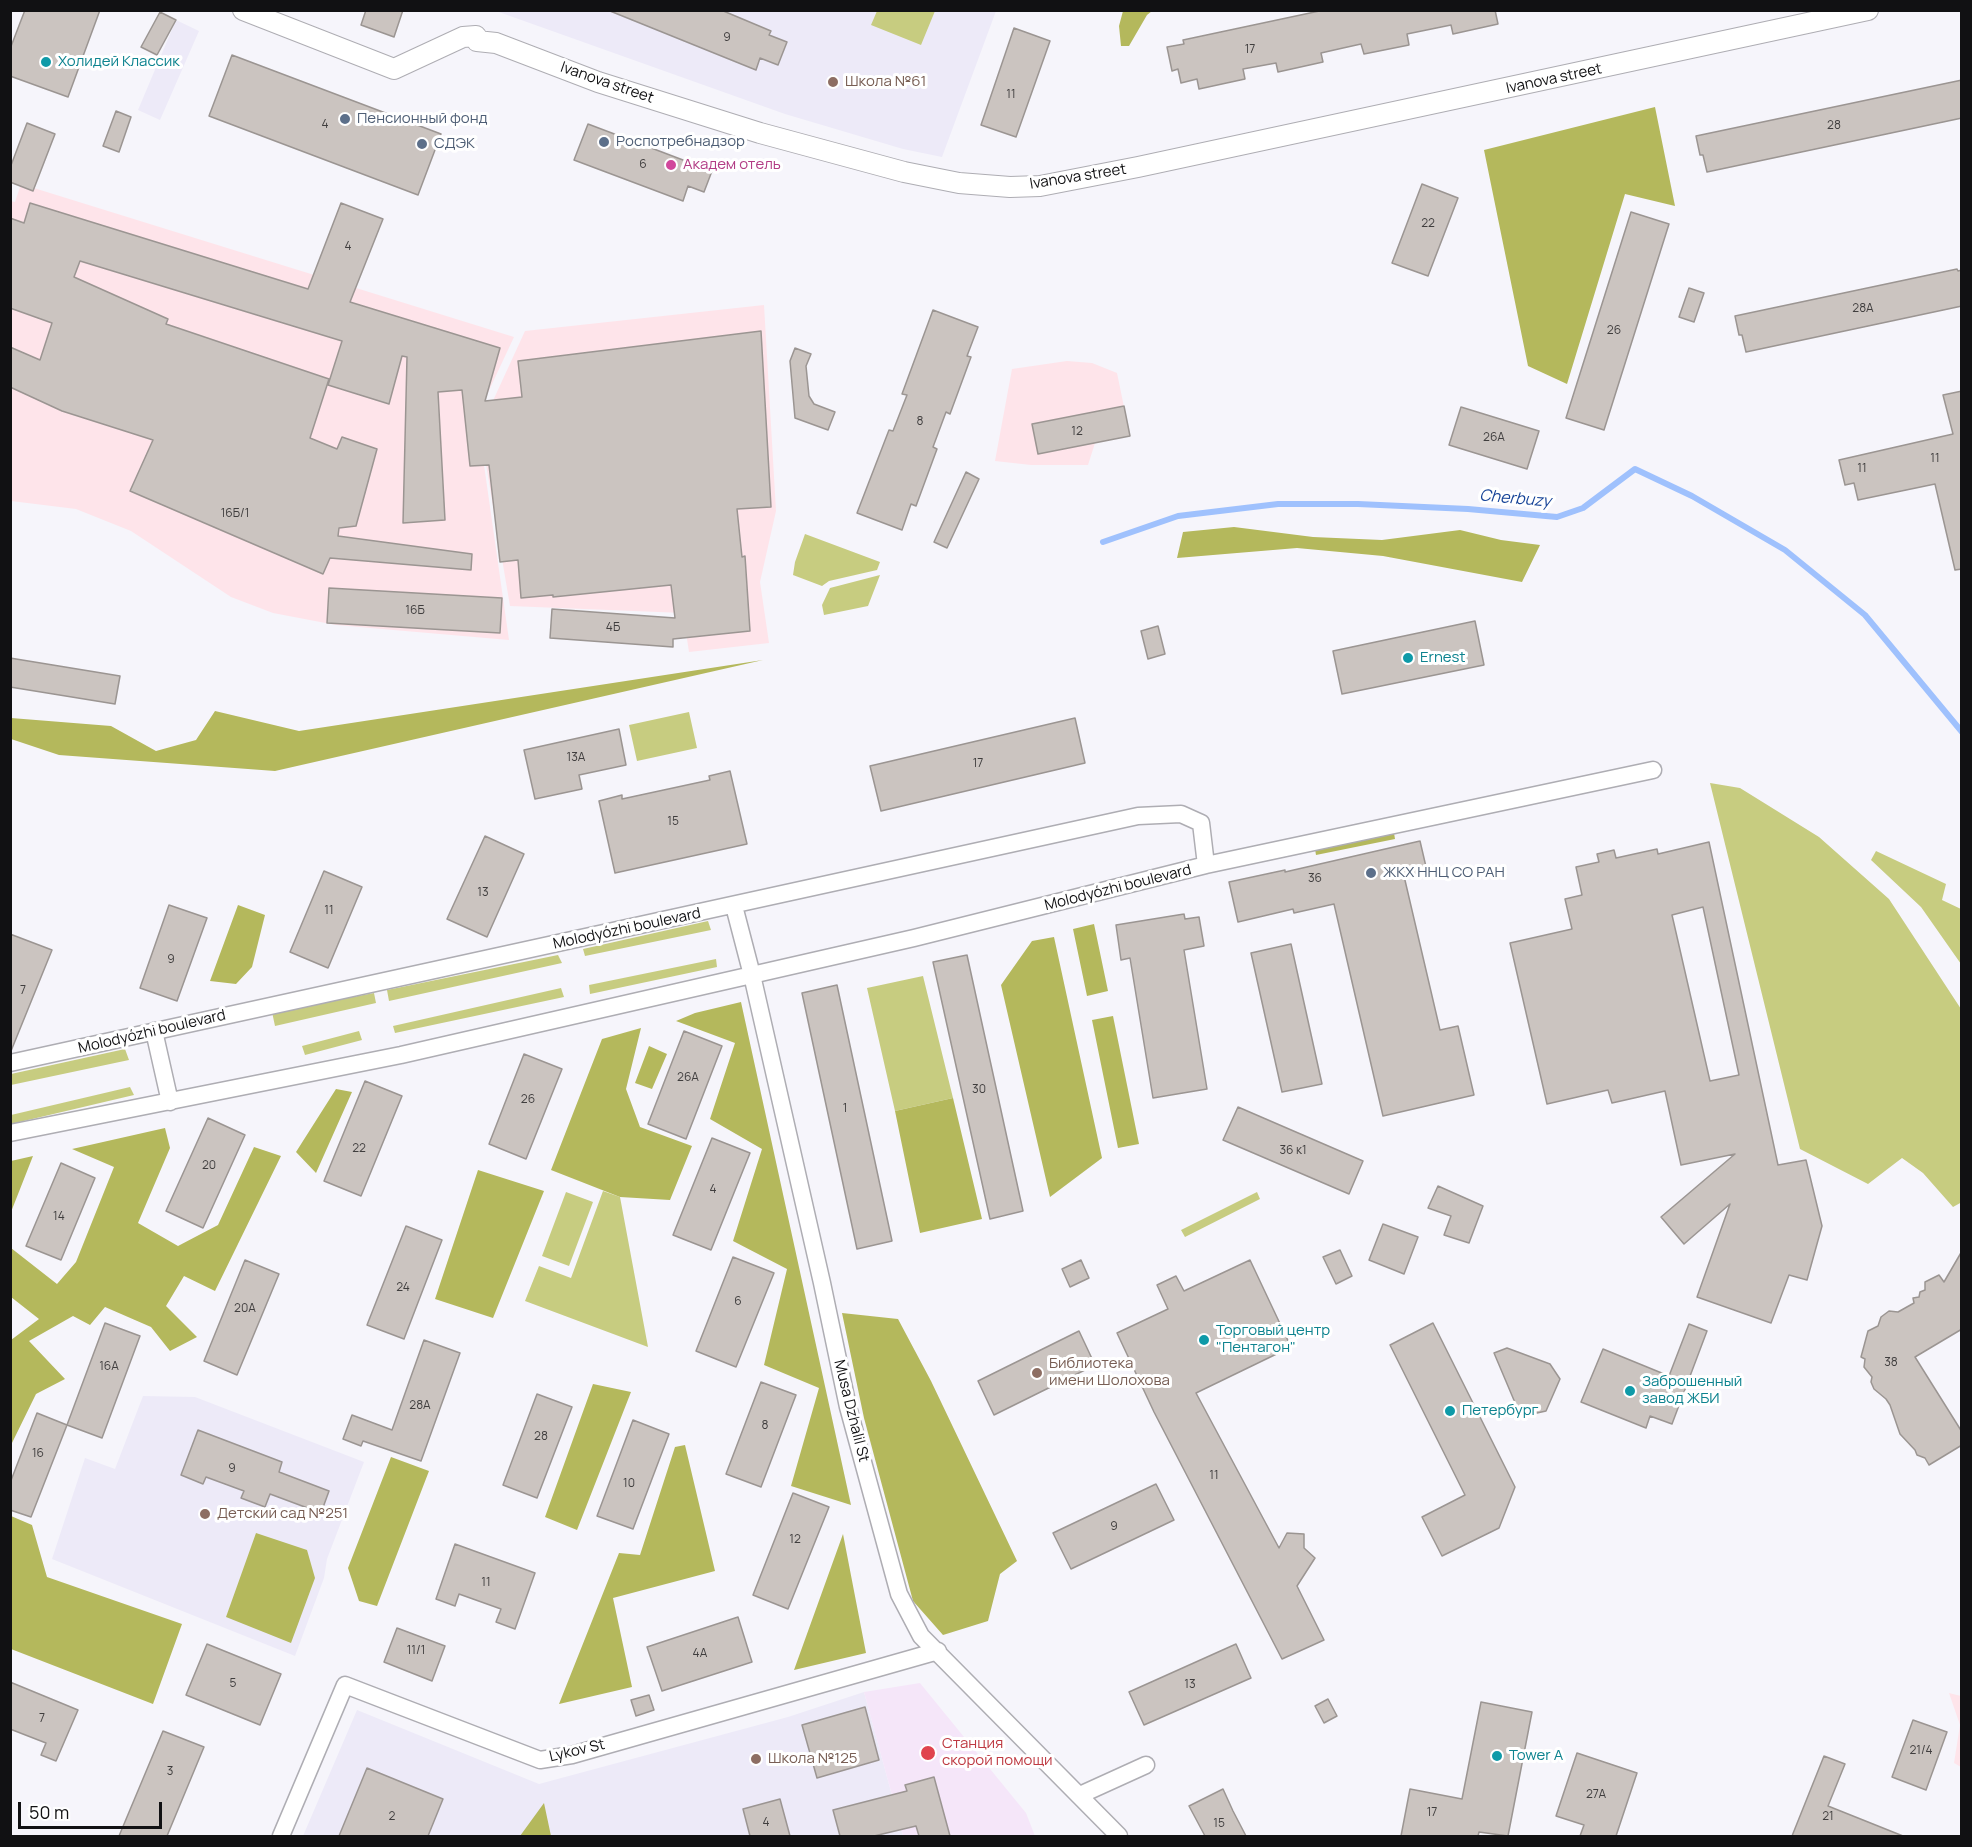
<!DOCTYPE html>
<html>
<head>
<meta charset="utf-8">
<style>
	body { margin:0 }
	#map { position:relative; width:1972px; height:1847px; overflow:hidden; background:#f6f5fb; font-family:Manrope,sans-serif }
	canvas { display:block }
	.frame { position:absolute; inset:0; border:12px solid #111113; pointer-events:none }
	.scale { position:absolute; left:18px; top:1802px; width:144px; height:27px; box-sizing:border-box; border:3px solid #111113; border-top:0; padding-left:8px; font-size:18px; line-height:21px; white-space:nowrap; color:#111113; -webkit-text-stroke:4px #fff; paint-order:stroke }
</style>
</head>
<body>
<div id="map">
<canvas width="1972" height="1847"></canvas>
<div class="frame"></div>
<div class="scale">50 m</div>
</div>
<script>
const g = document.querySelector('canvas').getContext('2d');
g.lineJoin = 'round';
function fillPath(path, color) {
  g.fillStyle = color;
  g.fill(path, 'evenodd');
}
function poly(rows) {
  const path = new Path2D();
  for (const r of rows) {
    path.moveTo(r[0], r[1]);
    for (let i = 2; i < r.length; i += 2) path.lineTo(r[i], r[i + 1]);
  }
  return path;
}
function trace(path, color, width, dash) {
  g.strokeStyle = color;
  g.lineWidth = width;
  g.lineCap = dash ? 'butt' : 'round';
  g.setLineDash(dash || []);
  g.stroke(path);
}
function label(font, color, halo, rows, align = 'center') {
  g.font = font + ' Manrope,sans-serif';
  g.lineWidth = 6;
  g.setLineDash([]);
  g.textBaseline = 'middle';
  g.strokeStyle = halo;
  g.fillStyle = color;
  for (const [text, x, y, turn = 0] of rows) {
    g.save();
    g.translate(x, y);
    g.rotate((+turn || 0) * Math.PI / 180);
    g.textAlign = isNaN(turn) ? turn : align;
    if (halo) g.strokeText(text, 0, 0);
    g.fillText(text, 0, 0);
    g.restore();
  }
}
fillPath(poly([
	[496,11,996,11,942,157,903,149,785,114],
	[176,20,199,31,160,120,138,110],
	[143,1396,195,1397,364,1462,327,1559,324,1578,295,1656,52,1559,85,1458,115,1469],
	[864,1692,903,1836,303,1836,357,1710,539,1784,788,1717]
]), '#edeaf8');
fillPath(poly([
	[21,184,514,337,477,416,509,640,336,625,273,613,231,597,131,531,76,509,11,501,10,201,15,202],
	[764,305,776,511,760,582,769,643,689,652,683,613,510,606,480,429,525,331],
	[1067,361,1092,363,1117,373,1130,436,1095,443,1088,465,1031,465,995,461,1012,369],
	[1949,1693,1961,1696,1961,1767,1954,1763,1960,1725]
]), '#fee4ea');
fillPath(poly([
	[920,1683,1026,1813,1035,1836,903,1836,864,1692]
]), '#f5e6f9');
fillPath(poly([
	[877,11,877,10,935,11,921,45,871,25],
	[805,534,880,562,877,570,829,581,822,586,793,575,795,562],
	[880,575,868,606,824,615,822,605,830,588],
	[689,712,697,748,637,761,629,725],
	[1710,783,1740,788,1819,837,1889,899,1961,1009,1962,1202,1953,1207,1923,1173,1902,1158,1868,1184,1800,1149],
	[1876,851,1946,884,1942,900,1961,909,1961,964,1921,907,1871,860],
	[708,921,711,930,585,956,583,949],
	[558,955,562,963,389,1001,387,990],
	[716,959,717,967,590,994,589,985],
	[923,976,953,1098,895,1111,867,988],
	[561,988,564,997,395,1033,393,1026],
	[374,993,376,1003,275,1026,272,1012],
	[359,1031,362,1040,305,1055,302,1046],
	[125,1049,129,1060,11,1085,11,1074],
	[130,1087,134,1095,11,1124,11,1115],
	[603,1191,620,1197,648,1347,525,1301,539,1266,571,1278],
	[566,1192,593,1202,569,1266,542,1256],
	[1257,1192,1260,1199,1185,1237,1181,1230]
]), '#c7cc80');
fillPath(poly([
	[1123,11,1152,11,1147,15,1129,46,1121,46,1119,26],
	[1655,107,1675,206,1625,194,1567,384,1528,366,1484,150],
	[1234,527,1313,537,1382,540,1460,530,1501,540,1540,545,1522,582,1383,556,1297,548,1177,558,1183,532],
	[763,660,275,771,59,755,11,739,11,718,111,726,156,751,196,740,215,711,299,731],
	[1394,833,1395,839,1316,855,1315,849],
	[238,905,265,915,252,967,236,984,210,981],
	[1094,924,1108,991,1087,996,1073,929],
	[1054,937,1102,1158,1050,1197,1001,985,1032,941],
	[741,1002,851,1505,791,1486,819,1388,764,1365,787,1269,733,1241,762,1149,710,1119,735,1043,676,1021,695,1013],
	[1113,1016,1139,1144,1118,1148,1092,1020],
	[641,1028,626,1089,640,1127,692,1146,670,1200,620,1197,551,1170,602,1039],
	[649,1046,667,1054,652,1089,635,1083],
	[336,1089,352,1092,316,1173,296,1152],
	[953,1098,982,1219,920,1233,895,1111],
	[165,1128,170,1148,138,1223,178,1246,218,1225,254,1147,281,1156,215,1291,184,1276,166,1306,197,1337,170,1351,151,1327,105,1307,90,1325,73,1316,29,1341,65,1379,36,1394,11,1445,11,1340,39,1319,11,1297,11,1248,57,1284,76,1262,114,1167,72,1149],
	[33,1156,11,1212,11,1161],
	[478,1170,544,1191,493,1318,435,1299],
	[842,1313,898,1319,931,1381,1017,1561,1000,1574,988,1621,943,1635,913,1601,864,1418],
	[593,1384,631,1392,577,1530,545,1517],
	[685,1445,715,1571,613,1598,632,1687,559,1704,619,1553,640,1555,675,1447],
	[391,1457,429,1471,377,1606,359,1601,348,1568],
	[11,1516,32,1525,47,1577,182,1624,153,1704,11,1649],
	[256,1533,307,1550,315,1578,291,1643,226,1617],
	[843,1534,866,1653,794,1670],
	[544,1803,551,1836,520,1836]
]), '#b4b85c');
trace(poly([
	[1103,542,1178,516,1278,504,1358,504,1468,509,1557,517,1583,508,1635,469,1692,496,1785,550,1865,615,1962,732]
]), '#9fc1fd', 6);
const building = poly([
	[25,10,100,10,68,97,10,76,10,49,25,10],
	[366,10,403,10,394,37,361,25,366,10],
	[721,10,771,31,769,35,787,42,778,65,760,58,756,70,610,11,721,10],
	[1324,10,1495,10,1498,24,1453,34,1451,25,1407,34,1409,45,1364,54,1361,44,1343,48,1321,53,1323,62,1278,72,1276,63,1243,69,1245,79,1199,89,1197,79,1181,83,1178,69,1172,71,1167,47,1184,44,1183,40,1324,10],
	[160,12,176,20,157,55,141,47,160,12],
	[1014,28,1050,41,1016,137,981,125,1014,28],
	[232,55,441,134,418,195,209,116,232,55],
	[1962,80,1962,118,1707,172,1703,155,1700,155,1696,136,1962,80],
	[116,111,131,117,119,152,103,146,116,111],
	[27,123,55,134,33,191,10,182,10,168,27,123],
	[588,124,712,171,704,192,688,186,683,201,574,160,588,124],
	[1422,184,1458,198,1428,276,1392,263,1422,184],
	[30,203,308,289,341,203,383,219,350,302,500,348,485,401,522,397,518,361,761,331,771,507,737,509,742,557,745,556,750,631,673,639,673,647,550,638,552,609,675,618,671,585,553,597,553,595,521,598,518,560,500,562,489,465,470,466,462,390,438,392,445,520,403,523,407,357,402,356,389,404,328,385,342,341,80,261,74,277,168,319,166,324,329,379,310,438,337,449,342,437,377,449,356,526,339,528,338,536,472,554,471,570,330,558,323,574,130,491,153,440,62,411,10,387,10,347,40,360,52,323,10,308,10,218,24,223,30,203],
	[1631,212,1669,224,1604,430,1566,418,1631,212],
	[1957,269,1958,271,1962,270,1962,306,1746,352,1742,335,1739,335,1735,316,1957,269],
	[1689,288,1704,293,1694,322,1679,317,1689,288],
	[933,310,978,327,967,356,971,357,950,414,946,412,933,447,937,449,916,506,911,504,902,530,857,513,889,430,893,431,907,395,902,394,933,310],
	[795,348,811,354,806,366,809,396,814,404,835,412,828,430,795,418,790,361,795,348],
	[1962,391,1962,569,1955,570,1935,484,1858,500,1854,483,1845,485,1839,460,1953,434,1943,395,1962,391],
	[1124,406,1130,436,1038,454,1032,424,1124,406],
	[1461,407,1539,431,1527,469,1449,445,1461,407],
	[966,472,979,479,947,548,934,542,966,472],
	[329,588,502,598,500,633,327,623,329,588],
	[1475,621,1484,665,1342,694,1333,651,1475,621],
	[1158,626,1165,654,1148,659,1141,631,1158,626],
	[10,658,120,676,115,704,10,687,10,658],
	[1075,718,1085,763,881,811,870,766,1075,718],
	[619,729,626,765,579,775,582,789,535,799,524,750,619,729],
	[730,771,747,844,615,873,599,801,622,795,622,799,710,780,709,776,730,771],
	[485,836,524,854,487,937,447,919,485,836],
	[1420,841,1427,871,1404,876,1440,1030,1458,1026,1474,1095,1383,1116,1334,904,1294,913,1293,909,1238,922,1229,882,1285,870,1285,872,1420,841],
	[1709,842,1778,1165,1806,1160,1822,1226,1807,1280,1789,1275,1771,1323,1697,1297,1730,1204,1684,1244,1661,1217,1735,1154,1681,1165,1665,1091,1612,1103,1608,1090,1547,1104,1510,943,1572,929,1565,899,1582,895,1576,867,1599,862,1597,854,1614,850,1616,858,1657,849,1658,854,1709,842],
	[1703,907,1739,1075,1710,1081,1672,915,1703,907],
	[324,871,362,887,328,968,290,952,324,871],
	[169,905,207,918,177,1001,140,988,169,905],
	[1184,914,1185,919,1199,917,1204,946,1184,950,1207,1089,1153,1098,1130,958,1121,960,1116,925,1184,914],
	[10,934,52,950,11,1051,10,1050,10,934],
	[1291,944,1322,1084,1282,1092,1251,953,1291,944],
	[967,955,1023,1211,990,1219,933,962,967,955],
	[837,985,892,1241,857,1249,802,993,837,985],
	[684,1031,722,1046,686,1139,648,1124,684,1031],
	[524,1054,562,1069,526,1159,489,1144,524,1054],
	[365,1081,402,1096,361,1196,324,1181,365,1081],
	[1238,1107,1363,1161,1349,1194,1223,1140,1238,1107],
	[208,1118,245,1135,203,1228,166,1211,208,1118],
	[712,1138,750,1153,711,1250,673,1235,712,1138],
	[61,1163,95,1178,61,1260,26,1246,61,1163],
	[1438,1186,1483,1206,1469,1243,1444,1235,1451,1216,1428,1208,1438,1186],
	[1383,1224,1418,1237,1404,1274,1369,1260,1383,1224],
	[406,1226,442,1240,404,1339,367,1325,406,1226],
	[1340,1250,1352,1276,1336,1284,1323,1257,1340,1250],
	[1962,1251,1962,1329,1915,1357,1962,1432,1962,1445,1929,1465,1925,1458,1917,1455,1915,1450,1900,1434,1890,1405,1886,1399,1874,1389,1871,1382,1872,1377,1864,1367,1865,1359,1861,1357,1868,1331,1878,1326,1881,1317,1889,1311,1898,1312,1914,1303,1913,1298,1919,1297,1920,1292,1925,1290,1925,1282,1939,1275,1944,1282,1962,1251],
	[733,1257,774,1273,736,1367,696,1351,733,1257],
	[245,1260,279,1274,237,1375,204,1361,245,1260],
	[1081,1260,1089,1278,1070,1287,1062,1269,1081,1260],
	[1250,1260,1291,1347,1196,1393,1279,1548,1287,1533,1304,1534,1304,1548,1315,1558,1297,1586,1324,1640,1282,1659,1154,1412,1117,1333,1168,1309,1157,1285,1176,1276,1184,1291,1250,1260],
	[105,1323,140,1336,102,1438,67,1425,105,1323],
	[1433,1323,1515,1487,1499,1528,1442,1556,1422,1517,1465,1495,1390,1345,1433,1323],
	[1689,1324,1707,1331,1672,1424,1650,1416,1646,1428,1581,1402,1603,1349,1669,1376,1689,1324],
	[1079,1331,1095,1365,994,1415,978,1381,1079,1331],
	[424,1340,460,1353,421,1461,363,1441,361,1446,343,1439,352,1415,392,1430,424,1340],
	[1507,1348,1550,1364,1560,1379,1546,1411,1537,1413,1516,1405,1494,1353,1507,1348],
	[761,1382,796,1395,761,1487,726,1474,761,1382],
	[537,1394,572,1407,537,1498,503,1485,537,1394],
	[37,1413,67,1425,31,1517,10,1510,10,1483,37,1413],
	[633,1420,669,1434,633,1529,597,1516,633,1420],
	[198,1430,282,1462,279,1472,329,1491,321,1513,270,1494,265,1507,241,1498,244,1491,206,1477,203,1484,181,1475,198,1430],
	[1156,1484,1174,1520,1071,1569,1053,1533,1156,1484],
	[793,1493,829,1507,788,1609,753,1595,793,1493],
	[455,1544,535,1573,515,1629,496,1622,501,1609,459,1594,455,1606,436,1599,455,1544],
	[738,1617,752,1662,662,1691,647,1647,738,1617],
	[397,1628,445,1646,432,1681,384,1662,397,1628],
	[207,1644,281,1674,260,1725,186,1695,207,1644],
	[1236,1644,1251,1678,1144,1725,1129,1692,1236,1644],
	[10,1682,78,1710,56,1761,41,1755,46,1743,10,1729,10,1682],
	[649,1695,654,1710,636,1716,631,1700,649,1695],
	[1328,1699,1337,1716,1324,1723,1315,1706,1328,1699],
	[1481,1702,1532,1712,1508,1836,1479,1832,1478,1836,1401,1836,1410,1789,1462,1799,1481,1702],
	[865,1707,879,1760,817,1778,802,1725,865,1707],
	[1913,1720,1947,1732,1926,1790,1892,1777,1913,1720],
	[163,1731,204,1747,167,1836,119,1836,163,1731],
	[1577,1753,1637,1773,1616,1836,1580,1836,1584,1825,1556,1816,1577,1753],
	[1824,1756,1845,1764,1828,1806,1903,1836,1792,1836,1824,1756],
	[367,1768,443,1799,428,1836,339,1836,367,1768],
	[934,1777,950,1836,919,1836,916,1826,874,1836,840,1836,833,1810,907,1791,905,1785,934,1777],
	[1223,1789,1233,1811,1246,1836,1205,1836,1189,1806,1223,1789],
	[780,1799,790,1836,750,1836,743,1809,780,1799]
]);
fillPath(building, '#cbc4c0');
trace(building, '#9b9592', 1.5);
const minor = poly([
	[734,906,752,975,822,1283,848,1407,899,1594,921,1636,1119,1836],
	[154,1031,170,1102],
	[10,1063,1138,816,1181,814,1201,823,1206,865],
	[10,1133,401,1055,914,938,1206,865,1653,770],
	[1080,1795,1146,1765],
	[281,1836,345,1685,540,1760,572,1755,938,1651]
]);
const tertiary = poly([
	[243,10,394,69,463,37,476,36,477,41,496,43,598,82,760,133,904,172,959,183,1010,187,1040,186,1138,167,1868,10]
]);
trace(minor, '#aeadb3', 19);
trace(tertiary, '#aeadb3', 22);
trace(minor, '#fff', 16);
trace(tertiary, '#fff', 20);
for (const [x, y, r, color] of [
	[46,62,6,"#0f9aa8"],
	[833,82,6,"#8d6e63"],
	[345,119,6,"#5c6f8a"],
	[604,142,6,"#5c6f8a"],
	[422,144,6,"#5c6f8a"],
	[671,165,6,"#d1479c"],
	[1408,658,6,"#0f9aa8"],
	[1371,873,6,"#5c6f8a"],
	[1204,1340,6,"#0f9aa8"],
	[1037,1373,6,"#8d6e63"],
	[1630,1391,6,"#0f9aa8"],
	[1450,1411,6,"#0f9aa8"],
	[205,1514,6,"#8d6e63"],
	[928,1753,8,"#e0444e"],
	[1497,1756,6,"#0f9aa8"],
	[756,1759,6,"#8d6e63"]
]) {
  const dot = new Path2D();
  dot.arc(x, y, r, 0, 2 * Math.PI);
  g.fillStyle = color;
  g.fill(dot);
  trace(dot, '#fff', 2);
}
label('12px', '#403e3e', null, [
	["9",727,38],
	["17",1250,50],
	["11",1011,95],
	["4",325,125],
	["28",1834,126],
	["6",643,165],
	["22",1428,224],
	["4",348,247],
	["28А",1863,309],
	["26",1614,331],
	["8",920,422],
	["12",1077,432],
	["26А",1494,438],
	["11",1935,459],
	["11",1862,469],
	["16Б/1",235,514],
	["16Б",415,611],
	["4Б",613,628],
	["13А",576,758],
	["17",978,764],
	["15",673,822],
	["36",1315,879],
	["13",483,893],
	["11",329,911],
	["9",171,960],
	["7",23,991],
	["26А",688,1078],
	["30",979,1090],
	["26",528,1100],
	["1",845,1109],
	["22",359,1149],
	["36 к1",1293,1151],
	["20",209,1166],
	["4",713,1190],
	["14",59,1217],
	["24",403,1288],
	["6",738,1302],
	["20А",245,1309],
	["38",1891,1363],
	["16А",109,1367],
	["28А",420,1406],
	["8",765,1426],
	["28",541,1437],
	["16",38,1454],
	["9",232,1469],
	["11",1214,1476],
	["10",629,1484],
	["9",1114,1527],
	["12",795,1540],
	["11",486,1583],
	["11/1",416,1651],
	["4А",700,1654],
	["5",233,1684],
	["13",1190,1685],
	["7",42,1719],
	["21/4",1921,1751],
	["3",170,1772],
	["27А",1596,1795],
	["17",1432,1813],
	["2",392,1817],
	["21",1828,1817],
	["4",766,1823],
	["15",1219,1824]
]);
label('15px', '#0d838f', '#fff', [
	["Холидей Классик",58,62],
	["Ernest",1420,658],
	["Торговый центр",1216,1331],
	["\"Пентагон\"",1216,1348],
	["Заброшенный",1642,1382],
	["завод ЖБИ",1642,1399],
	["Петербург",1462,1411],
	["Tower A",1509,1756]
], 'left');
label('15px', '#111113', '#fff', [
	["Ivanova street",1554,79,-12],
	["Ivanova street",607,83,19],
	["Ivanova street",1078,177,-9],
	["Molodyózhi boulevard",1118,888,-14],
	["Molodyózhi boulevard",627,929,-12],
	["Molodyózhi boulevard",152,1032,-13],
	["Musa Dzhalil St",851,1411,76],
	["Lykov St",577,1751,-13]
]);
label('15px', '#785e54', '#fff', [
	["Школа №61",845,82],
	["Библиотека",1049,1364],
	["имени Шолохова",1049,1381],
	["Детский сад №251",217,1514],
	["Школа №125",768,1759]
], 'left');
label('15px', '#4e5e75', '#fff', [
	["Пенсионный фонд",357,119],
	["Роспотребнадзор",616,142],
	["СДЭК",434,144],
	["ЖКХ ННЦ СО РАН",1383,873]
], 'left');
label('15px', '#b23c85', '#fff', [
	["Академ отель",683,165]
], 'left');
label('15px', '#be3a42', '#fff', [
	["Станция",942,1744],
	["скорой помощи",942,1761]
], 'left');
label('italic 16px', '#174498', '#fff', [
	["Cherbuzy",1515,499,5]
]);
</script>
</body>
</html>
